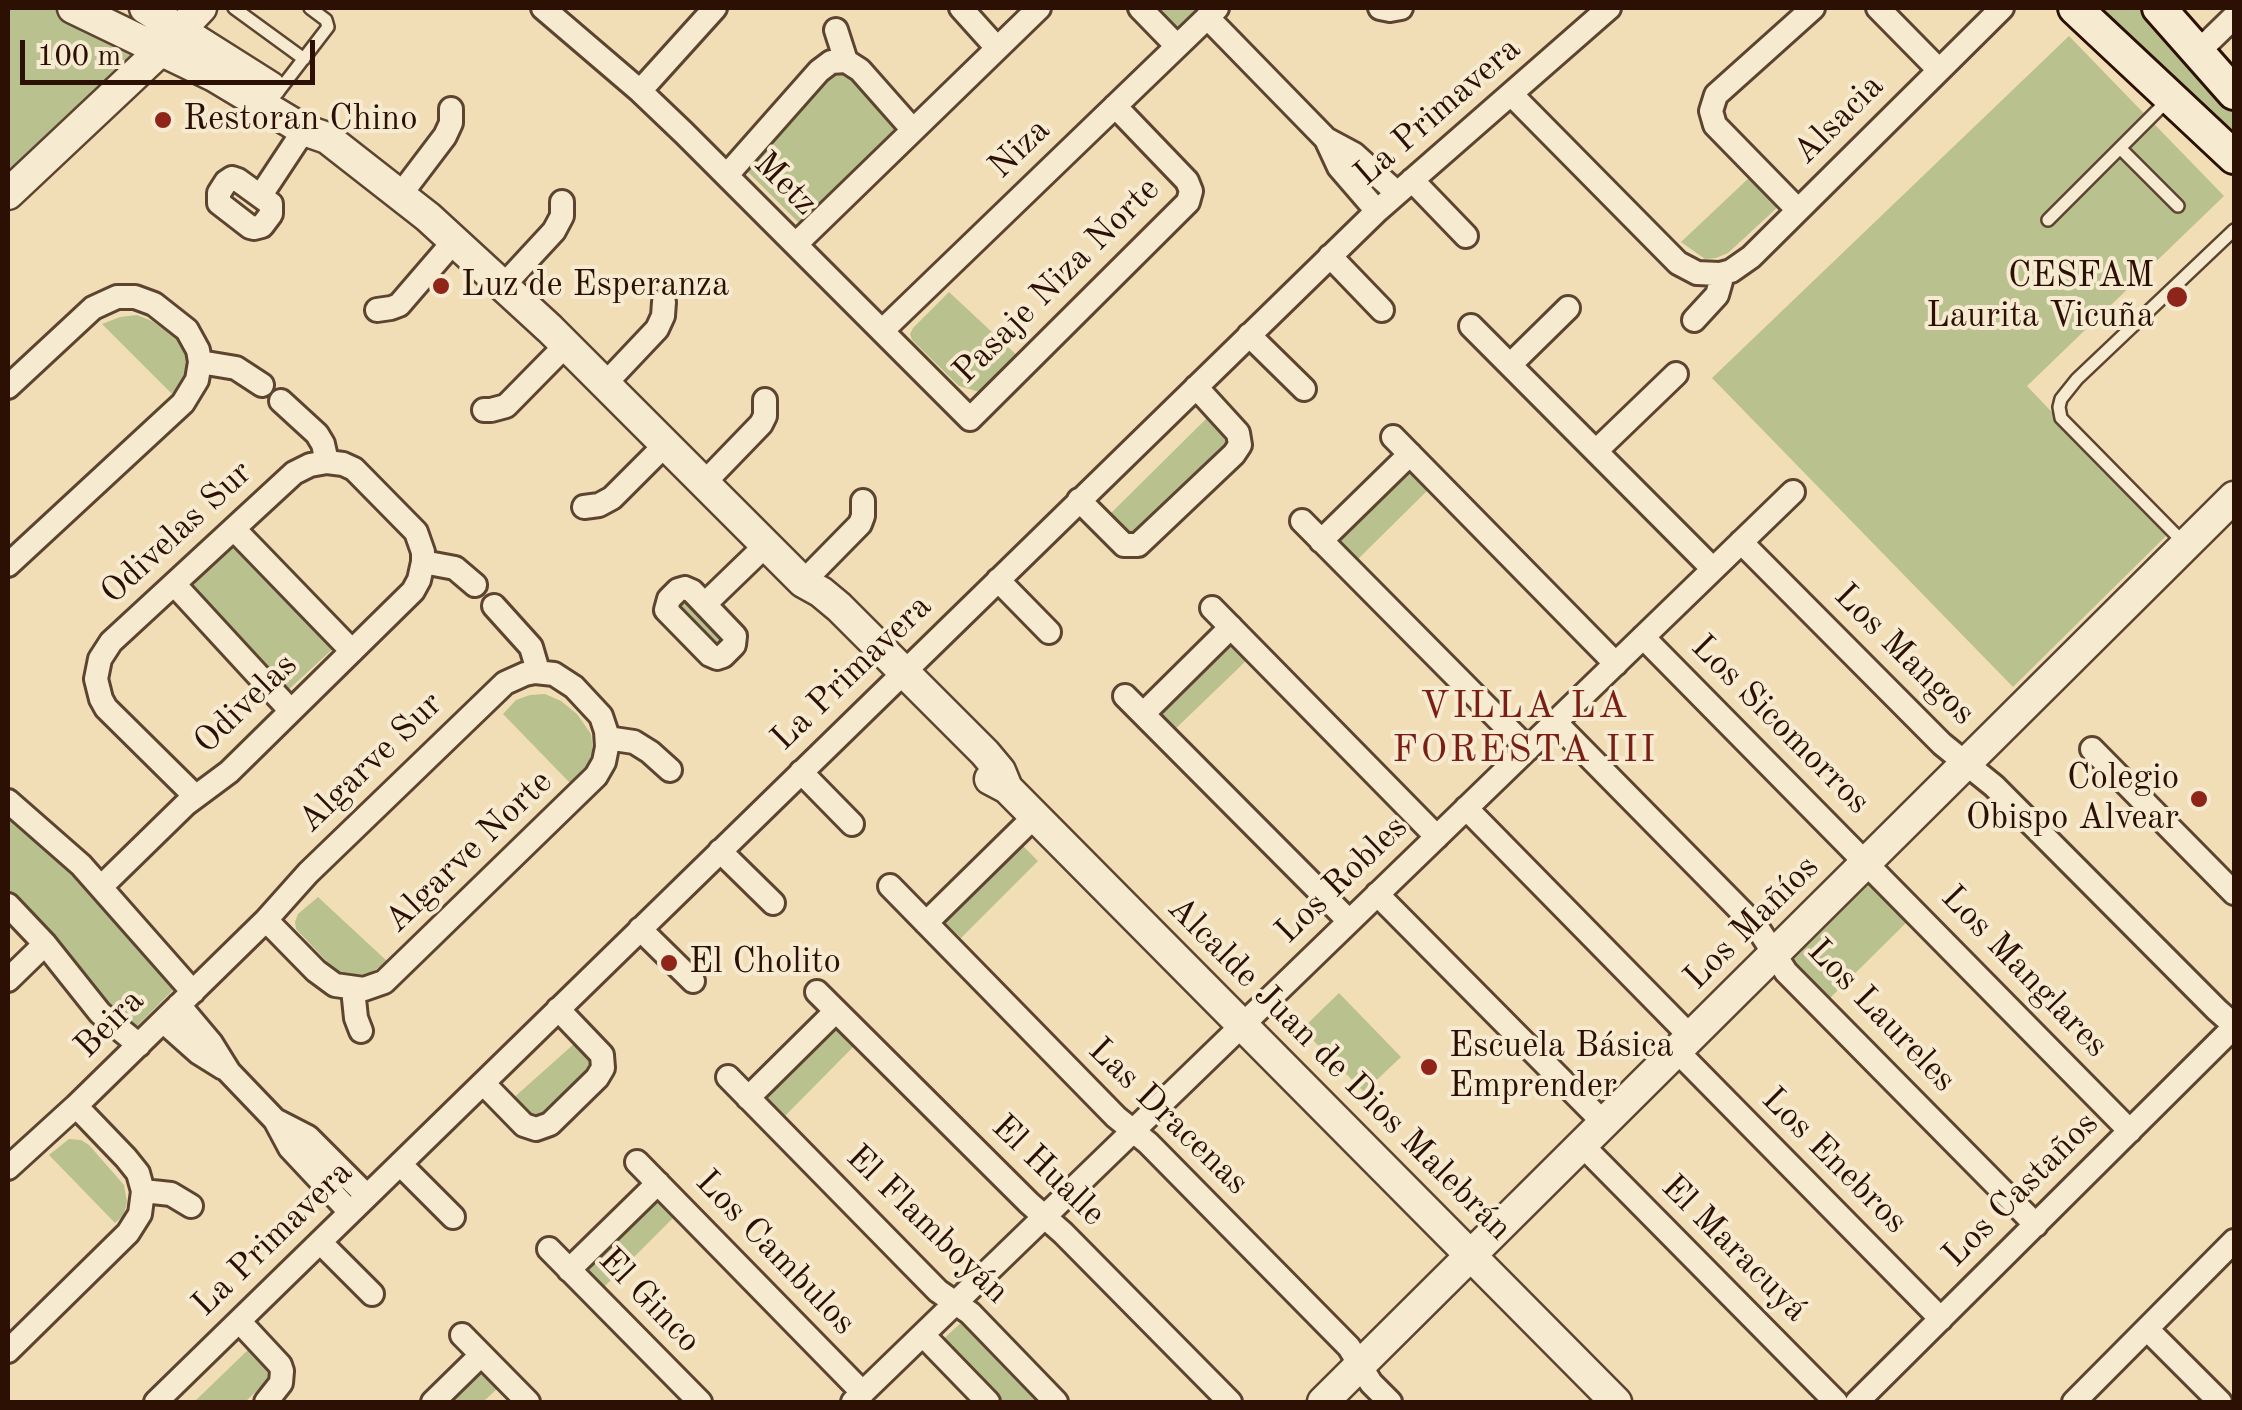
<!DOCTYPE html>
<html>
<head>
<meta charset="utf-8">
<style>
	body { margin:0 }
	#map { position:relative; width:2242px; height:1410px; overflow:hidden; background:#f1deb6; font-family:"Old Standard TT",serif }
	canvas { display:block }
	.frame { position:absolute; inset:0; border:10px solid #2b1003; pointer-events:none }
	.scale { position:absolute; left:20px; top:40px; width:295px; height:45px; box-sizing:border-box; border:5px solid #2b1003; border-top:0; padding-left:12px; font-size:30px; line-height:35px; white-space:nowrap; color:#2b1003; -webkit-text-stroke:8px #f6ead0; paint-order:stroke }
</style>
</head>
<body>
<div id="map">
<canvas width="2242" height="1410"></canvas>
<div class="frame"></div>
<div class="scale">100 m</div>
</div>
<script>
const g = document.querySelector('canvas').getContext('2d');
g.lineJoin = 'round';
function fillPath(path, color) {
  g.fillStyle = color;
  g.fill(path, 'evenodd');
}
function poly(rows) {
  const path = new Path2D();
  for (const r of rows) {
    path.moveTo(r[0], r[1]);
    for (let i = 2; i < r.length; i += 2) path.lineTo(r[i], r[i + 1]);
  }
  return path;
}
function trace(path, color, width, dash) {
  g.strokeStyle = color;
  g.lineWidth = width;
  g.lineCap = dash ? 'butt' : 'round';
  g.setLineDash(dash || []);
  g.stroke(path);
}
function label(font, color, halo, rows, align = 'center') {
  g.font = font + ' "Old Standard TT",serif';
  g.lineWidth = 8;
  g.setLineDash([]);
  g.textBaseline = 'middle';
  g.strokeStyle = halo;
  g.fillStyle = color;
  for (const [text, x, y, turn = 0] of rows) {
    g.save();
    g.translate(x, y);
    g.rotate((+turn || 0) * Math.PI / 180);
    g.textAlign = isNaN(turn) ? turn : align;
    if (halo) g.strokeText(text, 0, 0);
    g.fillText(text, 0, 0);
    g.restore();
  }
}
fillPath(poly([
	[8,8,56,8,141,51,8,182],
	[1151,8,1201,8,1178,29,1162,19],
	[2098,8,2144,8,2234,107,2234,144],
	[2069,36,2224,196,2027,386,2163,529,2166,536,2013,687,1712,378],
	[839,71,855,82,900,135,801,225,746,170,823,78],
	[1752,175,1780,205,1728,253,1716,258,1705,259,1681,242],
	[949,292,1022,360,990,395,959,386,912,340,910,334,913,328],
	[137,315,152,321,177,338,186,354,188,370,183,385,174,396,102,324,120,317],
	[1210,415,1232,444,1134,539,1106,518],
	[1412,463,1433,485,1355,562,1334,541],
	[235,537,337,645,287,691,186,584],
	[685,595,730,639,715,653,671,609],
	[1230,640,1248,659,1170,734,1152,715],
	[545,694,561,701,577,714,591,734,593,751,586,768,570,783,503,714,516,700,530,695],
	[8,817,70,868,173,990,135,1028,94,988,23,903,8,890],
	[1017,840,1038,861,961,938,939,917],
	[1868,881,1876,881,1910,919,1827,1001,1793,965,1795,953],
	[318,897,388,962,363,977,336,971,296,929,295,922,298,914],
	[1339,993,1401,1057,1364,1092,1302,1029],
	[836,1022,857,1043,780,1121,759,1100],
	[575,1043,590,1060,592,1067,547,1118,533,1122,510,1101],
	[69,1139,81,1140,89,1145,124,1185,127,1202,124,1215,115,1223,49,1155],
	[658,1191,679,1212,602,1289,581,1268],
	[964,1320,1044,1402,1001,1402,941,1341],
	[250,1348,267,1365,269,1374,266,1382,245,1402,194,1402],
	[480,1367,499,1387,483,1402,444,1402]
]), '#b9c18e');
const service = poly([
	[234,8,304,59],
	[278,92,328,27,326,20,310,8],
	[2121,149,2178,206],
	[2048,220,2169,99],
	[2186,545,2061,418,2059,407,2061,399,2077,379,2234,230]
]);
const minor = poly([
	[543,8,640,91,684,133,970,419,1188,202,1191,191,1187,181,1115,106],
	[961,8,997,48],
	[1140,8,1177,46],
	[1380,8,1390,10,1401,8],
	[1878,8,1939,70],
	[1207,17,1326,139,1354,154,1397,193],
	[836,30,846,61,860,70,913,130],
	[2199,51,2234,17],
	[640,91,715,8],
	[1511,94,1678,263,1697,273,1720,274,1731,271,1751,257,2002,8],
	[1326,139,1339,167,1377,211],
	[727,175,819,71,831,62,846,61],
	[232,178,238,180,271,204,271,214,262,226,254,228,250,227,219,203,219,193,226,182,232,178],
	[1412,180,1466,236],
	[401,194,445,136,451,123,451,109],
	[261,195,304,130],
	[1798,210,1715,125,1711,111,1716,95,1813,8],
	[796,244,1039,8],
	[1330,256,1382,310],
	[504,285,554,231,562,216,562,202],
	[377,310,391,308,399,305,455,240],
	[1694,320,1717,295,1721,281,1720,274],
	[1471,326,1713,569],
	[882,331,1217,8],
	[1249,335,1304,389],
	[200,362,236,368,262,385],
	[1510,365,1568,308],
	[605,384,657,329,663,316,664,302],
	[8,387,93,308,117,297,135,297,154,304,187,330,198,350,200,362,197,380,183,403,8,565],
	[281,401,317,434,323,444,327,462],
	[484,410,491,410,506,406,566,345],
	[1393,437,1616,664],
	[1596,451,1676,374],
	[704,483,761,424,765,416,765,400],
	[1079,500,1124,545,1138,545,1234,454,1240,445,1238,433,1196,387],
	[584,507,599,505,612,498,665,445],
	[1302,521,1528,749],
	[234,529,352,651],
	[1321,541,1410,454],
	[1741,542,1942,744,1994,786,2217,1010,2234,1025],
	[423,562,455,568,475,585],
	[998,580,1049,632],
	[803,582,860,524,863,516,863,501],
	[174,584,291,711],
	[685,588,692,591,735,636,734,645,723,656,717,658,710,655,666,610,669,599,678,590,685,588],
	[705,604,766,545],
	[494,606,531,647,536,664,535,672],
	[1212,608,1437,837],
	[1643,637,2130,1131],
	[1125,696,1349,921],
	[1143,714,1231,627],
	[1555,722,1757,927,1786,972,2036,1225],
	[607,738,634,742,650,752,670,770],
	[2092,749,2234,893],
	[801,772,852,824],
	[8,801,81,865,193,992],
	[1466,808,1691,1037],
	[720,851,773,903],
	[890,886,1116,1117,1148,1143,1349,1347,1371,1383,1390,1402],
	[101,887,186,804,229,772,413,591,419,580,423,562,423,552,416,532,354,469,343,464,327,462,310,465,294,473,111,642,100,659,96,679,101,699,106,708,195,796],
	[1377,894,1604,1123],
	[8,905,45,944,100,1013,139,1045],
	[926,923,1035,816],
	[640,929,693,981],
	[8,980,45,944],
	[353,989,356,1018,361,1031],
	[817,992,1029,1203,1063,1233,1230,1402],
	[179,1005,211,1043,229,1072,275,1120,290,1148,350,1212],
	[163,1021,199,1053,223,1068],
	[1677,1051,1941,1319],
	[728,1077,938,1291,970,1313,1056,1402],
	[483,1083,524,1125,536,1129,550,1124,597,1078,603,1068,602,1055,558,1009],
	[748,1098,836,1011],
	[275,1120,308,1137,367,1196],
	[1582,1145,1836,1402],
	[637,1162,863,1393],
	[400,1164,453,1217],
	[8,1168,76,1106,266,920,308,873,505,683,525,674,535,672,554,674,574,687,601,716,606,731,607,747,604,762,596,776,384,982,364,989,335,985,316,971,266,920],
	[143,1191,171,1194,191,1206],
	[320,1242,372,1294],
	[549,1249,700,1402],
	[569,1270,658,1183],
	[239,1321,280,1365,282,1371,281,1383,266,1402],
	[2147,1329,2220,1402],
	[462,1335,528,1402],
	[923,1335,988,1402],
	[8,1351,128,1233,140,1214,143,1191,138,1173,126,1158,76,1106],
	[156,1402,1377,211,1609,8],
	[433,1402,481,1355],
	[853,1402,1793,492],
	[1857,1402,2234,1027],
	[2074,1402,2234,1241]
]);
const tertiary = poly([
	[73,8,214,76,304,130,327,138,428,217,550,329,803,582,821,592,839,607,985,753,1000,771,1007,788],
	[145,8,270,87],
	[8,194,160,51,201,8],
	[990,779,1007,788,1616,1402],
	[1323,1402,2234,497]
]);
const secondary = poly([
	[2075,8,2234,157],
	[2159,8,2234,93]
]);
trace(service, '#5c4430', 16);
trace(minor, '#5c4430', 28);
trace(tertiary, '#5c4430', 35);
trace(secondary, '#2b1003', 38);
trace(service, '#f6ead0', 11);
trace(minor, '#f6ead0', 22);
trace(tertiary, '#f6ead0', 30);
trace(secondary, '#f6ead0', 32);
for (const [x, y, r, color] of [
	[163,120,10,"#8f2418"],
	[441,286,10,"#8f2418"],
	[2177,297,12,"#8f2418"],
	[2199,799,10,"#8f2418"],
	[669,963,10,"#8f2418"],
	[1429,1067,10,"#8f2418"]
]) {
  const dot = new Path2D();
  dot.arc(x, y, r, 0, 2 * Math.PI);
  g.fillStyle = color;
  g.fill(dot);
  trace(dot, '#f6ead0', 4);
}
label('35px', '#2b1003', '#f6ead0', [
	["La Primavera",1438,112,-41],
	["Alsacia",1839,120,-45],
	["Niza",1020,149,-44],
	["Metz",785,184,45],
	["Pasaje Niza Norte",1057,281,-45],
	["Odivelas Sur",177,533,-43],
	["Los Mangos",1904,655,45],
	["La Primavera",852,673,-44],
	["Odivelas",246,704,-44],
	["Los Sicomorros",1780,725,45],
	["Algarve Sur",371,763,-44],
	["Algarve Norte",469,852,-44],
	["Los Robles",1342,880,-44],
	["Los Mañíos",1752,923,-45],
	["Los Manglares",2024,972,46],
	["Los Laureles",1881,1016,46],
	["Beira",110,1024,-45],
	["Alcalde Juan de Dios Malebrán",1339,1069,45],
	["Las Dracenas",1168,1117,44],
	["Los Enebros",1834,1161,45],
	["El Hualle",1048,1171,44],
	["Los Castaños",2021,1190,-45],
	["El Flamboyán",927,1225,44],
	["La Primavera",273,1239,-44],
	["El Maracuyá",1734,1249,45],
	["Los Cambulos",775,1253,46],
	["El Ginco",649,1301,46]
]);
label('35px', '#2b1003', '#f6ead0', [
	["Restoran Chino",183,120],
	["CESFAM",2154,277,"right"],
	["Laurita Vicuña",2154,317,"right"],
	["Luz de Esperanza",461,286],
	["Colegio",2179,779,"right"],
	["Obispo Alvear",2179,819,"right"],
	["El Cholito",689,963],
	["Escuela Básica",1449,1047],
	["Emprender",1449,1087]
], 'left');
g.letterSpacing = '2.5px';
label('38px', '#7a1f14', '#f6ead0', [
	["VILLA LA",1525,707],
	["FORESTA III",1525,751]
]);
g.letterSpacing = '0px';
</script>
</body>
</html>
